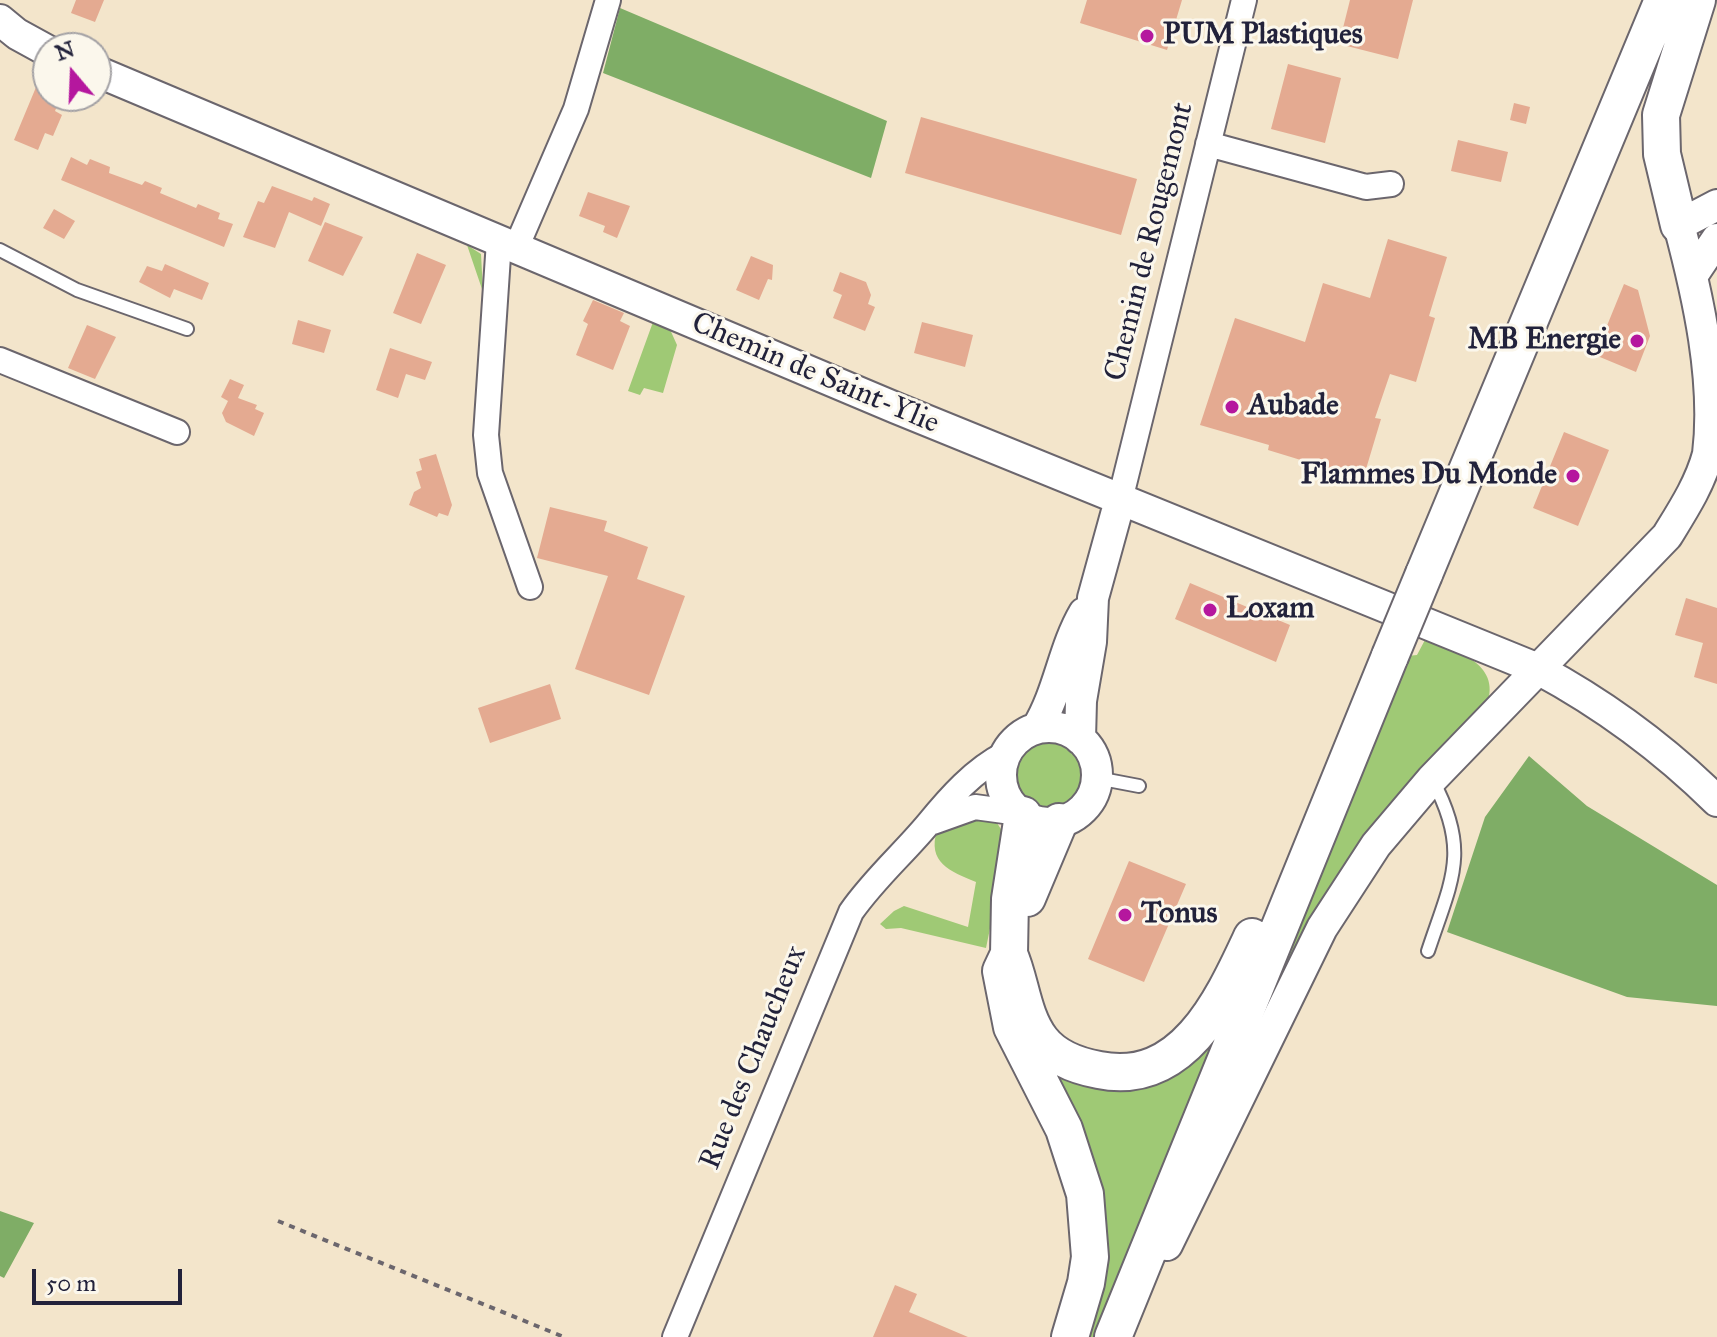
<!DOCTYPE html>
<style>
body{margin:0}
#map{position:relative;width:1717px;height:1337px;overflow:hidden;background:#f3e5cb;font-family:"IM FELL Great Primer",serif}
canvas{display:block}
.north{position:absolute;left:32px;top:32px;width:80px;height:80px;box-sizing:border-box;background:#fbf7ec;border:2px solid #a4a2a5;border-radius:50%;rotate:341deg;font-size:22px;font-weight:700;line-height:32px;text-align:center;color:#22223b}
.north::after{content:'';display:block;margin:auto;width:28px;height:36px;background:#b5179e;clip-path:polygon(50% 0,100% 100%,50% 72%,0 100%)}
.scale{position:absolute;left:32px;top:1269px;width:150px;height:36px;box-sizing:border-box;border:4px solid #22223b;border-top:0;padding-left:10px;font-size:24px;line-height:28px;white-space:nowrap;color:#22223b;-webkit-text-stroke:6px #fbf7ec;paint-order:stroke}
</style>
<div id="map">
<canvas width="1717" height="1337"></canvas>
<div class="north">N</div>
<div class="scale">50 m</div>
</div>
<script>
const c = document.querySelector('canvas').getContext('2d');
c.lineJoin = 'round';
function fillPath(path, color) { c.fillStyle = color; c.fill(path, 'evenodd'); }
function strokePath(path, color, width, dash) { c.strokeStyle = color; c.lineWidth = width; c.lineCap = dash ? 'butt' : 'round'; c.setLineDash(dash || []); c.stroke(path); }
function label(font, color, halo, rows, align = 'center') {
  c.font = font + ' "IM FELL Great Primer",serif'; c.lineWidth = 6; c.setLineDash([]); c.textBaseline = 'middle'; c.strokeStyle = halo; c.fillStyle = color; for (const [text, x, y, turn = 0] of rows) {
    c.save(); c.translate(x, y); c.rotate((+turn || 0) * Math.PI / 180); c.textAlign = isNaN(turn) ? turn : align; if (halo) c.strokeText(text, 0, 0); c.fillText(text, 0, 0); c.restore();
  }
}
fillPath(new Path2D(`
 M 467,245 L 481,254 L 483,292 Z
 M 538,270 L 668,325 L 677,345 L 663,393 L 644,388 L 640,395 L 628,391 L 653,322 Z
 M 1426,638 C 1454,650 1502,663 1487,704 L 1272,993 L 1407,656 L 1417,655 Z
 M1012 774a36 36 0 1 1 72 0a36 36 0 1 1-72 0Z
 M 986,818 L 997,823 L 1008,840 L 986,948 L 901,928 L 886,929 L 880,924 L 894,911 L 904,906 L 968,927 L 976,882 C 950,871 927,863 937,830 L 953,822 Z
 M 1224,1020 L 1096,1337 L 1079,1337 L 1090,1298 L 1041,1068 L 1090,1077 Z`), '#9fc975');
fillPath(new Path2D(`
 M 620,8 L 887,121 L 871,178 L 603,73 Z
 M 1529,756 L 1587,806 L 1717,885 L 1717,1006 L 1627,997 L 1447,932 L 1485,817 Z
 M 0,1211 L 34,1223 L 4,1278 L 0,1276 Z`), '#7fad66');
fillPath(new Path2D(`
 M 76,0 L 104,0 L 95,22 L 71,13 Z
 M 1087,0 L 1182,0 L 1167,50 L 1080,23 Z
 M 1350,0 L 1413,0 L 1398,59 L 1339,44 Z
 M 1288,64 L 1341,78 L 1325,143 L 1271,129 Z
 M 44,68 L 48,69 L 48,96 L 61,96 L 55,111 L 62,115 L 53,136 L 45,133 L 38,150 L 14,140 Z
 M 1514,103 L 1530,107 L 1526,124 L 1510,120 Z
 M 921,117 L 1137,179 L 1121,235 L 905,173 Z
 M 1458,140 L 1508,152 L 1501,182 L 1451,171 Z
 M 71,157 L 87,165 L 90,159 L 110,167 L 109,173 L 142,185 L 145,181 L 162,188 L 160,193 L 196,208 L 198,204 L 220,213 L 218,219 L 233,224 L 224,247 L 61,180 Z
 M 272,186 L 312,201 L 314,197 L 330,204 L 321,226 L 289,212 L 275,248 L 243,237 L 258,201 L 264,203 Z
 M 588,192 L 630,206 L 617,238 L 603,232 L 605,226 L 579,216 Z
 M 54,209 L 75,221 L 64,239 L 43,228 Z
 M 325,222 L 363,237 L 343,276 L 308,261 Z
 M 1388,239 L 1447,257 L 1429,316 L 1435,318 L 1416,382 L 1390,374 L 1375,418 L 1381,419 L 1363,479 L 1268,450 L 1269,445 L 1200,425 L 1235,318 L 1305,342 L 1323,283 L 1370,298 Z
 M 417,253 L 446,265 L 421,324 L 393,313 Z
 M 751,256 L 773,265 L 772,280 L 768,279 L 759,300 L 736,290 Z
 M 165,264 L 209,283 L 202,300 L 174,289 L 170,298 L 139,282 L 147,266 L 162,271 Z
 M 840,272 L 866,282 L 871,295 L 868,304 L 875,307 L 865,331 L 833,318 L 842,295 L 833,291 Z
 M 1624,284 L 1638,290 L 1650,336 L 1636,372 L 1595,355 Z
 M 593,300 L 624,313 L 620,321 L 630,326 L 613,370 L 576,355 L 588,324 L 583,321 Z
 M 298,320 L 331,330 L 324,353 L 292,344 Z
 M 922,322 L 973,335 L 965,367 L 914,353 Z
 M 87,325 L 116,337 L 95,379 L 68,368 Z
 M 390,348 L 432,362 L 425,380 L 406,374 L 398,398 L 376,390 Z
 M 230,379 L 244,385 L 238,398 L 257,405 L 255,409 L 264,413 L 254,436 L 226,422 L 222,413 L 228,401 L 221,397 Z
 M 1564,432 L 1609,450 L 1578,526 L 1533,508 Z
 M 436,454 L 452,505 L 448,516 L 439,513 L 437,517 L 409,505 L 414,492 L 421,488 L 416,472 L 422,470 L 419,459 Z
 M 550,507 L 607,521 L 604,531 L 648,547 L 637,579 L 685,596 L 649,695 L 575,669 L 608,576 L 537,558 Z
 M 1190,583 L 1290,625 L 1276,662 L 1175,619 Z
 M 1686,598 L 1717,608 L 1717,684 L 1694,677 L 1703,643 L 1675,635 Z
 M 550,684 L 561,719 L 490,743 L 478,708 Z
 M 1129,861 L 1186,884 L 1144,982 L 1088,959 Z
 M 895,1285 L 917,1294 L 909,1312 L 968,1337 L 873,1337 Z`), '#e4aa91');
const service = new Path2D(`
 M 0,250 L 77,290 L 187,329
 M 1097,778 L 1139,786
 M 1428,951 C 1451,881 1471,852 1433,781`);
const minor = new Path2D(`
 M 1208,144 L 1366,187 L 1391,184
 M 499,241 L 486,435 L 490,473 L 530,587
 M 516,248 L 576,109 L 608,0
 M 0,360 L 177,432
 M 1120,500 L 1244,0
 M 933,822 L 975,807 L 1019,813
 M 675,1337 L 851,912 C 874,879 903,854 928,824 C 950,797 974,770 1005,754`);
const tertiary = new Path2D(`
 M 0,20 L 17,34 L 48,51
 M 96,71 L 896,408 L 1538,669 C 1605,705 1662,747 1717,801
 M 1692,276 L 1717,239
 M1001 775a48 48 0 1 1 96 0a48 48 0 1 1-96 0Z
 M 1037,728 C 1059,692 1063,649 1084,613
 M 1080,739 L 1081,701 L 1091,642 L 1093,598 L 1120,500
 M 1167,1245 L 1322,928 L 1376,845 L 1432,779 L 1667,536 C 1683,510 1700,484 1708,454 C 1717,381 1698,296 1679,225 L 1717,205`);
const primary = new Path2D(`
 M 1679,225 L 1662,154 L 1661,115 L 1697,0
 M 1424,574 L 1663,0
 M 1023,815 L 1010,899 L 1009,954 L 1001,971 L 1012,1027 L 1064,1129 L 1085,1194 L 1090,1257 L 1086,1283 L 1070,1337
 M 1027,898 L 1059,822
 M 1009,954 C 1021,981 1022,1015 1041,1040 C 1055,1058 1077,1066 1099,1070 C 1184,1087 1223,999 1252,937
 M 1113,1337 L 1390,656`);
strokePath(service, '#6b666d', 16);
strokePath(minor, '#6b666d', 28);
strokePath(tertiary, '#6b666d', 34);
strokePath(primary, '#6b666d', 40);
strokePath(new Path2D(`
 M 278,1221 L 564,1337`), '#6b666d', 4, [6, 6]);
strokePath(service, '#fff', 12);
strokePath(minor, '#fff', 24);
strokePath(tertiary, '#fff', 30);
strokePath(primary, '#fff', 36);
const primaryBridge = new Path2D(`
 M 1390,656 L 1424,574`);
strokePath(primaryBridge, '#6b666d', 40, []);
strokePath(primaryBridge, '#fff', 36);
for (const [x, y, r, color] of [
 [1147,36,8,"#b5179e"],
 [1637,341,8,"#b5179e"],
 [1232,407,8,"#b5179e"],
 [1573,476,8,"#b5179e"],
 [1210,610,8,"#b5179e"],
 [1125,915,8,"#b5179e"]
]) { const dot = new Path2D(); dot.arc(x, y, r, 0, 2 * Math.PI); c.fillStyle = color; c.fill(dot); strokePath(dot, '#fbf7ec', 3); }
label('bold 30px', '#22223b', '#fbf7ec', [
 ["PUM Plastiques",1163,36],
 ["MB Energie",1621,341,"right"],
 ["Aubade",1248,407],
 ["Flammes Du Monde",1557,476,"right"],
 ["Loxam",1226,610],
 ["Tonus",1141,915]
], 'left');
label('30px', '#22223b', '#fbf7ec', [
 ["Chemin de Rougemont",1150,242,-76],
 ["Chemin de Saint-Ylie",815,374,23],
 ["Rue des Chaucheux",754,1058,-68]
]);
</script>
